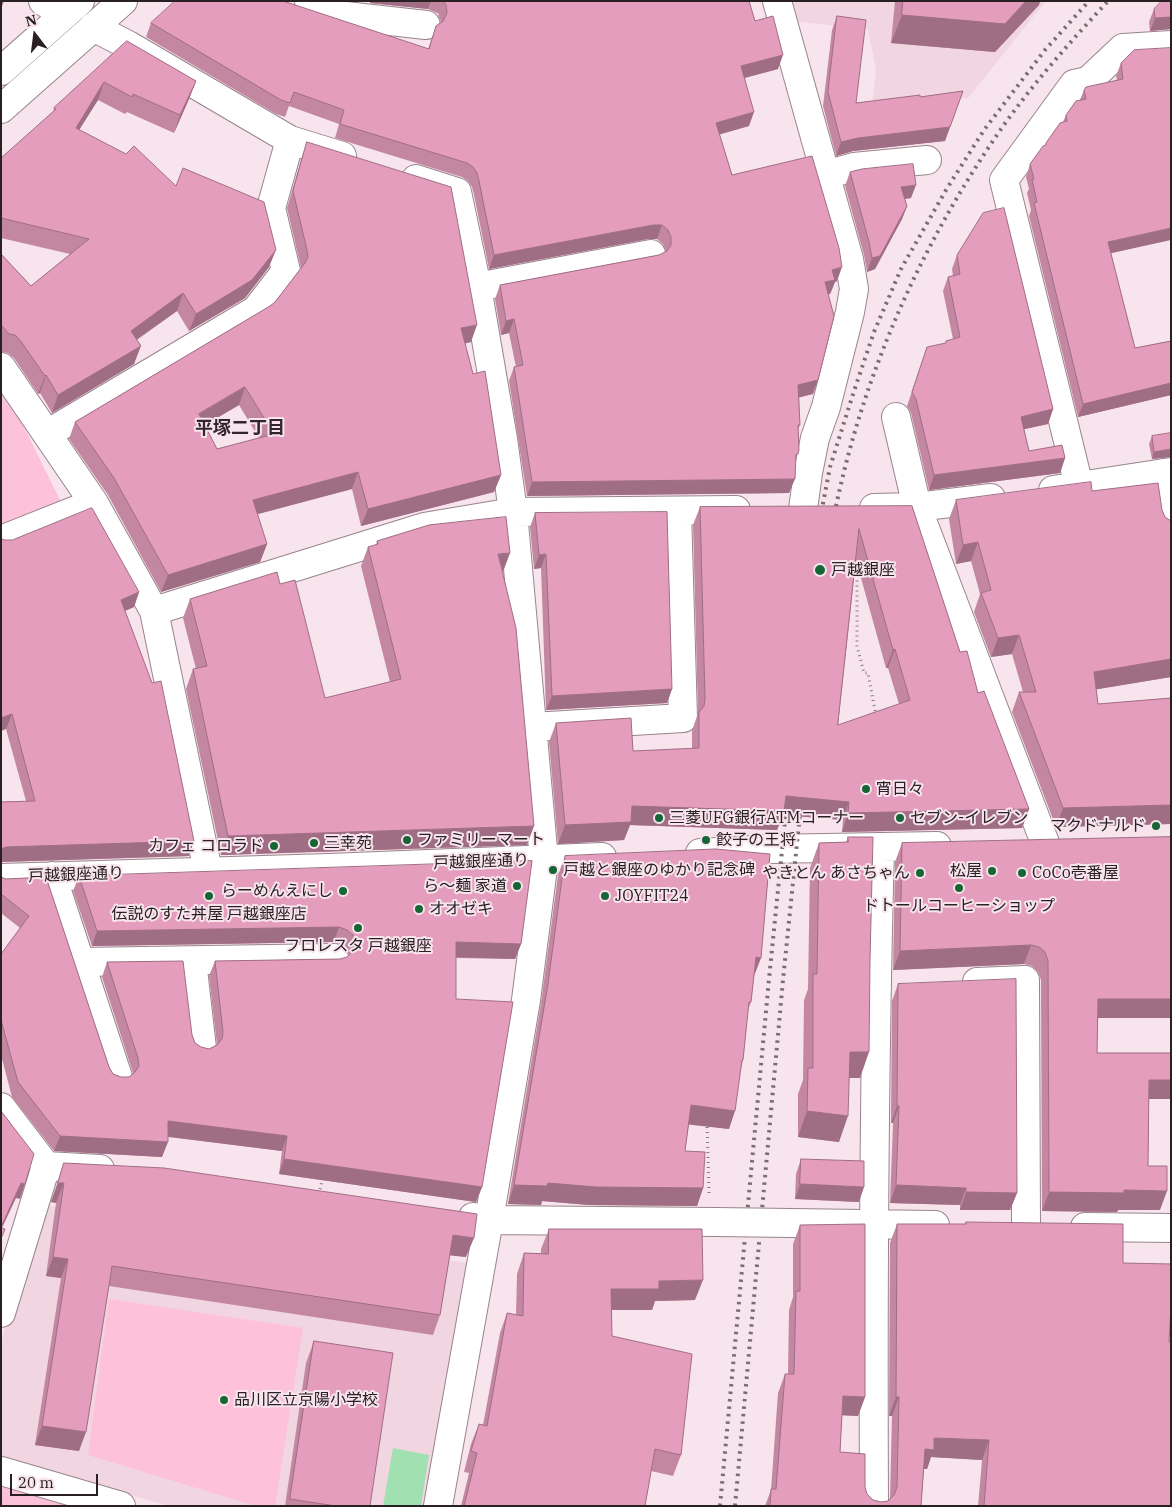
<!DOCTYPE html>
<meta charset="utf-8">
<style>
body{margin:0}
#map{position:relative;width:1172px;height:1507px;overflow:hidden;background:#f8e4ec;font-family:"IBM Plex Serif",serif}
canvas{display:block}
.frame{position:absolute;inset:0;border:2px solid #282023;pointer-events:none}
.north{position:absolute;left:10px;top:10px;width:50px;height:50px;-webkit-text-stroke:4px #f8e4ec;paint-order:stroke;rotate:345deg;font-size:14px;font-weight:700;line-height:20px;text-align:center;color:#282023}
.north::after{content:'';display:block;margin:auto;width:18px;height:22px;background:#282023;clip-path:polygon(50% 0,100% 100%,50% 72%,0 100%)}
.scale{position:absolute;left:10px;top:1474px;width:88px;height:22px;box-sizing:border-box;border:2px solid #282023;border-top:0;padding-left:6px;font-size:15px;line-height:18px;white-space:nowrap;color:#282023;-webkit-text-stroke:4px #f8e4ec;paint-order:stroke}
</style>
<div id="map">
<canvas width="1172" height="1507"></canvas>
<div class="frame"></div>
<div class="north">N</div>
<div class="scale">20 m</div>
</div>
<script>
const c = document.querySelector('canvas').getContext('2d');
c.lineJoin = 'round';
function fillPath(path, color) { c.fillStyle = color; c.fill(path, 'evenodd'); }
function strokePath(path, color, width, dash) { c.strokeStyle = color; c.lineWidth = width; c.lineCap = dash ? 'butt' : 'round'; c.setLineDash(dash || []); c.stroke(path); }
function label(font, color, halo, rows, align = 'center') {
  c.font = font + ' "IBM Plex Serif","Noto Sans JP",serif'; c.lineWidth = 4; c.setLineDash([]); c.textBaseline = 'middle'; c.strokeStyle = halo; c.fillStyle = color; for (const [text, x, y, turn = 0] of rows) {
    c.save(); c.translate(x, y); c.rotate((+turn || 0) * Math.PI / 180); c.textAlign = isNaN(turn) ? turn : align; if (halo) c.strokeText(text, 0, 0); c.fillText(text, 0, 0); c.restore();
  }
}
fillPath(new Path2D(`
 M 784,1 L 1046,1 L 968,98 L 872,106 L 876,69 L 868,29 L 790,21 Z
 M 42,1205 L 468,1263 L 430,1506 L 169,1506 L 1,1457 L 1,1342 Z`), '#f1d5e0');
fillPath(new Path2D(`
 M 1,388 L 9,397 L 63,506 L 1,527 Z
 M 109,1299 L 303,1328 L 275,1506 L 256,1506 L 88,1455 Z
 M 1,1485 L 73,1506 L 1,1506 Z`), '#fdc1da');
fillPath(new Path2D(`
 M 393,1448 L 429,1455 L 421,1506 L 383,1506 Z`), '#a1e1b1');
const minor = new Path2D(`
 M 43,1 L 64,15
 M 309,1 L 319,13 L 426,25
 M 777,1 L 849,259 L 854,289 L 850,312 L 826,407 L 815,438 L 808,473 L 803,509
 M 93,27 L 128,45 L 290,140 L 342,156
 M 825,175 L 854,167 L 927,160
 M 416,179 L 457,192 L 477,287 L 503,439 L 513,512 L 544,860 L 526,1000 L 489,1220 L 438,1506
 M 477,287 L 651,254
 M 1,367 L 94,503 L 154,611 L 208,871
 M 896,417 L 917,507 L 1045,843
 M 47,434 L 256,310 L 286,271 L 271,208 L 290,140
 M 1163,473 L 1171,527
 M 1079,486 L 1004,180 L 1074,84 L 1088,81 L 1123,48 L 1171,45
 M 1053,490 L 1171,472
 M 874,508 L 917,507 L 991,498
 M 1,540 L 94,503
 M 154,611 L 424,527 L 513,512 L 736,510
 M 532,727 L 683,718 L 677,511
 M 700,853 L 769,849 L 937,846
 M 52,876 L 118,1077
 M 1,878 L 329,868 L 602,857
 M 192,961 L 202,1048
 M 80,962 L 334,958
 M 977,982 L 1025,980 L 1026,1226
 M 1,1107 L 46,1166 L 100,1169
 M 473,1217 L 489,1220 L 716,1222
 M 791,1223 L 935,1225
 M 1085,1227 L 1171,1228
 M 1,1313 L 46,1166
 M 1,1471 L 121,1506
 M 874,1506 C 873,1286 874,1067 880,847`);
const major = new Path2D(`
 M 1,71 L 80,1
 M 1,109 L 123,1`);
strokePath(minor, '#98858c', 30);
strokePath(major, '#98858c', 30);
strokePath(new Path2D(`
 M 860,571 L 857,579 L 857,646 L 864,673 L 868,673 L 876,716
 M 707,1122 L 709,1193
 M 319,1194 L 323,1176`), '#887a7f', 3, [1, 4]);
strokePath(minor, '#fff', 28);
strokePath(major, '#fff', 28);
strokePath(new Path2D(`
 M 820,519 L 830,467 L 854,391 L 874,332 L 901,269 L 946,190 L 984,130 L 1045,50 L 1089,1
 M 833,521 C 861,377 922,241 1006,122 C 1037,79 1072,40 1108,1
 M 720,1506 L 769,979 L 787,801
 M 735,1506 L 783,980 L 801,804`), '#7a6d72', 4, [2.5, 5]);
const minorBridge = new Path2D(`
 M 716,1222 L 791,1223`);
strokePath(minorBridge, '#98858c', 30, []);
strokePath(minorBridge, '#fff', 28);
fillPath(new Path2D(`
 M 370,1 L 749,1 L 755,21 L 778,69 L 745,78 L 749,126 L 719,134 L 732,175 L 837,281 L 835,282 L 830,294 L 828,294 L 813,394 L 799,397 L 800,425 L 798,430 L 795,462 L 789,493 L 527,496 L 509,381 L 514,367 L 516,367 L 509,333 L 501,335 L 495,299 L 500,285 L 659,255 L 666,252 L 663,244 L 657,239 L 648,239 L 489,269 L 474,195 L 472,187 L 468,181 L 462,177 L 335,138 L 339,124 L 289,106 L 285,117 L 276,114 L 146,37 L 151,23 L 428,49 L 436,26 L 441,22 L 440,19 L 438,16 L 439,14 L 428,9 L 370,3 Z
 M 895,1 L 1040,1 L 1039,5 L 995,52 L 891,43 Z
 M 1171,1 L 1171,29 L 1150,31 L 1149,22 L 1154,9 Z
 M 837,16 L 856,103 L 920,97 L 963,91 L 945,141 L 853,151 L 836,156 L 823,106 L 832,30 Z
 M 127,41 L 196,81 L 189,99 L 174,133 L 127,112 L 125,114 L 98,100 L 79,130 L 176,186 L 269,267 L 245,298 L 189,331 L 177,311 L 137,340 L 134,364 L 52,413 L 40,393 L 38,394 L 14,358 L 8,353 L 2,352 L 1,351 L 1,254 L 31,286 L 70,254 L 1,238 L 1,158 L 53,113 L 54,108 Z
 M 1171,48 L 1111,254 L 1135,348 L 1171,341 L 1171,395 L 1078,417 L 1029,216 L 1031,210 L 1027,193 L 1029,189 L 1026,177 L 1030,164 L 1045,146 L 1046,143 L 1063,122 L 1066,115 L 1080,100 L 1084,90 L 1117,80 L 1116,76 L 1121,63 Z
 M 307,142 L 471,342 L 465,343 L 473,374 L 501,475 L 494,492 L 361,526 L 352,489 L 257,514 L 267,544 L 260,562 L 161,592 L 108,495 L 69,439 L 75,422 L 270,306 L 275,302 L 301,268 L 287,208 L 301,160 ZM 239,405 L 259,438 L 217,449 L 205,425 Z
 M 850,172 L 911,198 L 904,199 L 907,206 L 902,219 L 875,269 L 867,272 L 864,255 L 845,186 Z
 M 957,255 L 1053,409 L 1048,424 L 1024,429 L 1029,451 L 1065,458 L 1060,473 L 929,490 L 911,413 L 907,406 L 927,347 L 945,344 L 946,341 L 953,339 L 943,291 L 948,277 L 953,276 L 952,269 Z
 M 1152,436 L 1169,457 L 1152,459 L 1149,444 Z
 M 1092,491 L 1162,510 L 1165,517 L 1171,521 L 1171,677 L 1096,689 L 1098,704 L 1171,698 L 1171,824 L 1056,827 L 1012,712 L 1019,692 L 1023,692 L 1012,654 L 991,657 L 974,612 L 980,594 L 971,561 L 956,564 L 949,519 L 956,500 Z
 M 912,506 L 960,652 L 1029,809 L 1022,828 L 842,832 L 843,820 L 783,815 L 777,830 L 630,825 L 624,840 L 558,844 L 549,742 L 556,723 L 633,751 L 692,749 L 692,731 L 698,713 L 693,525 L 700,507 ZM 856,560 L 886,668 L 888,668 L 899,704 L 838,725 Z
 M 535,513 L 672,689 L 667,703 L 546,710 L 541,568 L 534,569 L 530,527 Z
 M 1,539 L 139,592 L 134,607 L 125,611 L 189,856 L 1,862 L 1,802 L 26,801 L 6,729 Z
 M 377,541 L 502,572 L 527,845 L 221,855 L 186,689 L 193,669 L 196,669 L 183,618 L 190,599 L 280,584 L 325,698 L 390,682 L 361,566 L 368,547 L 376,545 Z
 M 848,837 L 860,1078 L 849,1078 L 839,1142 L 798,1137 L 798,1094 L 803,1080 L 804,1000 L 808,989 L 810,868 L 819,843 L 846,842 Z
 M 1171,837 L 1098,1018 L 1097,1053 L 1149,1099 L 1148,1166 L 1160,1210 L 1118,1210 L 1117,1212 L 1042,1211 L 1041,980 L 1038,972 L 1032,966 L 1024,964 L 893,970 L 895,862 L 902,843 Z
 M 565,856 L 754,976 L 751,1002 L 748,1010 L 743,1060 L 741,1068 L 729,1129 L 689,1124 L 685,1151 L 703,1188 L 697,1206 L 589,1205 L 542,1201 L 541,1205 L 508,1204 L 541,1003 L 558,875 Z
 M 79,876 L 521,944 L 515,959 L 456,958 L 456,999 L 482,1187 L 476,1202 L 279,1174 L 282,1151 L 168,1137 L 162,1157 L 54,1151 L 12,1097 L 1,1055 L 1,954 L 20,928 L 1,913 L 1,877 L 6,879 L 46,877 L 109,1067 L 113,1074 L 121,1077 L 129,1077 L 133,1074 L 133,1073 L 102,977 L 107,962 L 192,1035 L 195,1043 L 201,1047 L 209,1049 L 217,1045 L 209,976 L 215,961 L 340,959 L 347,957 L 349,955 L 347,950 L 342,945 L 334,942 L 92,946 L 73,891 Z
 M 898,984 L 1017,1193 L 1010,1210 L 960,1210 L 960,1205 L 890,1203 L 893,1123 L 891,1123 L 892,1001 Z
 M 801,1159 L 859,1202 L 795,1199 L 796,1174 Z
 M 64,1163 L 466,1257 L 450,1255 L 440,1315 L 433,1335 L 109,1286 L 79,1451 L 35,1445 L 61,1278 L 46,1276 L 56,1203 L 51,1202 Z
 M 966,1222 L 1123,1263 L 1169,1342 L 1171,1506 L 978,1506 L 982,1460 L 931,1457 L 927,1469 L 924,1469 L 921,1506 L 765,1506 L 771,1490 L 778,1393 L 785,1374 L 788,1374 L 789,1310 L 793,1297 L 793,1244 L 800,1225 L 865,1397 L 858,1416 L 842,1415 L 840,1452 L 865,1487 L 867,1494 L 873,1500 L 881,1502 L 888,1501 L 890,1499 L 892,1416 L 889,1416 L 890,1243 L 897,1224 L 965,1224 Z
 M 549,1229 L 695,1300 L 655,1301 L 652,1310 L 612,1310 L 612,1336 L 681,1455 L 673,1476 L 651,1471 L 645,1506 L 461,1506 L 469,1473 L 464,1472 L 471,1444 L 479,1424 L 483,1425 L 500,1333 L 507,1313 L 516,1315 L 517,1274 L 524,1253 L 541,1253 L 541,1249 Z
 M 314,1341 L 370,1506 L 285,1506 L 306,1363 Z`), '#c487a2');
fillPath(new Path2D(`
 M 1,1 L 4,1 L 1,9 Z
 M 370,1 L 431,1 L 428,9 L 370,3 Z
 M 1026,1 L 1040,1 L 1039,5 L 995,52 L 891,43 L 902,15 Z
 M 1171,17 L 1171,29 L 1150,31 L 1155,18 Z
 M 783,55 L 778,69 L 736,80 L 741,66 Z
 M 196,81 L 189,99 L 174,133 L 180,115 Z
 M 104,82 L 98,100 L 69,146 L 76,128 Z
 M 754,112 L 749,126 L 711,137 L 716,123 Z
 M 950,127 L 945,141 L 853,151 L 836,156 L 841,142 L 858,138 Z
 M 916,185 L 911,198 L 896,200 L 901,187 Z
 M 907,206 L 902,219 L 875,269 L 867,272 L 872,258 Z
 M 653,225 L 662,225 L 657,239 L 648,239 L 489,269 L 494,255 Z
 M 1171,228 L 1171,240 L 1103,255 L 1108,242 Z
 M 276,250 L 269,267 L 245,298 L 189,331 L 196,314 Z
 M 842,267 L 837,281 L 835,282 L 830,294 L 820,296 L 825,282 L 832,270 Z
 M 183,293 L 177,311 L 124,348 L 131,331 Z
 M 514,319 L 509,333 L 501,335 L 506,321 Z
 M 477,325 L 471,342 L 455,346 L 461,328 Z
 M 141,346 L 134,364 L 52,413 L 58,395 Z
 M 46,375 L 40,393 L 38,394 L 45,376 Z
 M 818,380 L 813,394 L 793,399 L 798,385 Z
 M 1171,383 L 1171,395 L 1078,417 L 1083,404 Z
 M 245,387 L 239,405 L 193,432 L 199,414 Z
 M 1053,409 L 1048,424 L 1016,431 L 1021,417 Z
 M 1171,449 L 1171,457 L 1152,459 L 1154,452 Z
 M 1065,458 L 1060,473 L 929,490 L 934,475 Z
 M 358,472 L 352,489 L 247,517 L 253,500 Z
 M 501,475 L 494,492 L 361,526 L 368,509 Z
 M 795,479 L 789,493 L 527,496 L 532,482 Z
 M 978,542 L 971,561 L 956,564 L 963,545 Z
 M 267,544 L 260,562 L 161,592 L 168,575 Z
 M 510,553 L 503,572 L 498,554 Z
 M 546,554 L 541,568 L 534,569 L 539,555 Z
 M 139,592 L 134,607 L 115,615 L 121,600 Z
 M 1019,635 L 1012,654 L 991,657 L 998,638 Z
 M 895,649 L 888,668 L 886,668 L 893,650 Z
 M 1171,659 L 1171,677 L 1087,691 L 1094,672 Z
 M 672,689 L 667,703 L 546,710 L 552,696 Z
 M 12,714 L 6,729 L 1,731 L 1,718 Z
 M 786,796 L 849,802 L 843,820 L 783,815 L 777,830 L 630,825 L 624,840 L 558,844 L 565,825 L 632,806 Z
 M 1171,805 L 1171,824 L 1056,827 L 1063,808 Z
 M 1029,809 L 1022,828 L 842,832 L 848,813 Z
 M 534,826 L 527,845 L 221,855 L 228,836 Z
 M 194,841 L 189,856 L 1,862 L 1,849 L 6,847 Z
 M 339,927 L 334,942 L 92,946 L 97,931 Z
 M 456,942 L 521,944 L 515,959 L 450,957 Z
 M 1031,945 L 1024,964 L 893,970 L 900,951 Z
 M 756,957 L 761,958 L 754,976 Z
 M 1098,999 L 1171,999 L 1171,1018 L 1091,1018 Z
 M 850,1052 L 869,1052 L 860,1078 L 840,1078 Z
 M 1149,1080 L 1171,1080 L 1171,1099 L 1142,1099 Z
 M 691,1105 L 735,1111 L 729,1129 L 684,1124 Z
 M 897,1106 L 899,1106 L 893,1123 L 891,1123 Z
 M 807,1111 L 848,1116 L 839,1142 L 798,1137 Z
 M 168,1121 L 287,1136 L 282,1151 L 163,1136 Z
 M 60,1136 L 168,1142 L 162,1157 L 54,1151 Z
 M 284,1159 L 482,1187 L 476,1202 L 279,1174 Z
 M 21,1183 L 25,1184 L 20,1199 L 16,1198 L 1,1230 L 1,1227 Z
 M 58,1183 L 64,1183 L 56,1203 L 51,1202 Z
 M 548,1183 L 703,1188 L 697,1206 L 589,1205 L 542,1201 L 541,1205 L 508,1204 L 514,1185 Z
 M 800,1184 L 864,1187 L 859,1202 L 795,1199 Z
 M 896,1185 L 966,1188 L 960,1205 L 890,1203 Z
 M 1124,1190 L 1167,1191 L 1160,1210 L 1118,1210 L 1117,1212 L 1042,1211 L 1049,1192 Z
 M 966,1192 L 1017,1193 L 1010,1210 L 960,1210 Z
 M 453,1235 L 474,1238 L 466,1257 L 446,1255 Z
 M 53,1257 L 68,1259 L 61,1278 L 46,1276 Z
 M 703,1280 L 695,1300 L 655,1301 L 652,1310 L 604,1310 L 611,1289 L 659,1281 Z
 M 843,1396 L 865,1397 L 858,1416 L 836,1415 Z
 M 896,1397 L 899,1397 L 892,1416 L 889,1416 Z
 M 42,1426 L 86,1432 L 79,1451 L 35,1445 Z
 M 934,1438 L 989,1440 L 982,1460 L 931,1457 L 927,1469 L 918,1468 L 925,1449 Z`), '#a06e84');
const building = new Path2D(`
 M 175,1 L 283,1 L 429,49 L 436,26 L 443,21 L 447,13 L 446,5 L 444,2 L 444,1 L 749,1 L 755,21 L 773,16 L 783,55 L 741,66 L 754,112 L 716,123 L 732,175 L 812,156 L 839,248 L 842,267 L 832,270 L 835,280 L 825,282 L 834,316 L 818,380 L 798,385 L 800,425 L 798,425 L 799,450 L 798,454 L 796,454 L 795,479 L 532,482 L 514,367 L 523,365 L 514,319 L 506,321 L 500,285 L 659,255 L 667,251 L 671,245 L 671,237 L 668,230 L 662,225 L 653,225 L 494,255 L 479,181 L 477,173 L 473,167 L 467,163 L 340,124 L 344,110 L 294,92 L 290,103 L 281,100 L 151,23 Z
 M 903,1 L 1026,1 L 1005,24 L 902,15 Z
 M 1162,1 L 1171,1 L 1171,17 L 1155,18 L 1154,9 Z
 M 837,16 L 866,20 L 856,103 L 920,95 L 920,97 L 963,91 L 950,127 L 858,138 L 841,142 L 828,92 Z
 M 127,41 L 196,81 L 180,115 L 133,94 L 132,97 L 104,82 L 76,128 L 126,154 L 134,146 L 176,186 L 183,168 L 264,202 L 276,250 L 252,280 L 196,314 L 183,293 L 131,331 L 141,346 L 58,395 L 46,375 L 45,376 L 20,340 L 15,335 L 9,334 L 1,325 L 1,254 L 31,286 L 89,239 L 1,218 L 1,158 L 56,109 L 54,108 Z
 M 1171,48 L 1171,228 L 1108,242 L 1135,348 L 1171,341 L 1171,383 L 1083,404 L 1034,203 L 1037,202 L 1032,179 L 1034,179 L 1030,164 L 1043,146 L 1046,145 L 1046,143 L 1060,123 L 1067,121 L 1066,115 L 1076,101 L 1086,99 L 1084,90 L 1086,87 L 1123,79 L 1121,63 L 1134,50 Z
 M 307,142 L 451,187 L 477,325 L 461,328 L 473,374 L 485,371 L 501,475 L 368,509 L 358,472 L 253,500 L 267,544 L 168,575 L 114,478 L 75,422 L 270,306 L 275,302 L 305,263 L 308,257 L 307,250 L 293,191 ZM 245,387 L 274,434 L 217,449 L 199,414 Z
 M 913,164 L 916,185 L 901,187 L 907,206 L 880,256 L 872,258 L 869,242 L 850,172 L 862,169 Z
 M 1004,208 L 1053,409 L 1021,417 L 1029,451 L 1062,445 L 1065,458 L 934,475 L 916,399 L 912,392 L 927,347 L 946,343 L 946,341 L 960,337 L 948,277 L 960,274 L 957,255 L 983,213 Z
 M 1171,433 L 1171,449 L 1154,452 L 1152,436 Z
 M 1091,482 L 1092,491 L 1158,483 L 1162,510 L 1165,517 L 1171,521 L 1171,659 L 1094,672 L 1098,704 L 1171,698 L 1171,805 L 1063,808 L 1019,692 L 1036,692 L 1019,635 L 998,638 L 981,593 L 991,590 L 978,542 L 963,545 L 956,500 Z
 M 912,506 L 960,652 L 967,651 L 978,693 L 984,691 L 1029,809 L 848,813 L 849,802 L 786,796 L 784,811 L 632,806 L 631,822 L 565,825 L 556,723 L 631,718 L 633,751 L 699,748 L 699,712 L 704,706 L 705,699 L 700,507 ZM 859,529 L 893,650 L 895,649 L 910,700 L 838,725 Z
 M 92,508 L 139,592 L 121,600 L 152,683 L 161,681 L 194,841 L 6,847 L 1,849 L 1,802 L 35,801 L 12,714 L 1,718 L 1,539 L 5,540 L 12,540 Z
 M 667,512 L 672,689 L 552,696 L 546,554 L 539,555 L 535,513 Z
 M 506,517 L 510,553 L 498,554 L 516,628 L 534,826 L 228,836 L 193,669 L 207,666 L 190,599 L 277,572 L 280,584 L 295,580 L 325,698 L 401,679 L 368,547 L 378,544 L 377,541 L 429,525 Z
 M 848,837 L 873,837 L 870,960 L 869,1052 L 850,1052 L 848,1116 L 807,1111 L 808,1068 L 813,1068 L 813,974 L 817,974 L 819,843 L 848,842 Z
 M 1171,837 L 1171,999 L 1098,999 L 1097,1053 L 1171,1053 L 1171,1080 L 1149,1080 L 1148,1166 L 1167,1166 L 1167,1191 L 1124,1190 L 1124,1193 L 1049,1192 L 1048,961 L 1045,952 L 1039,947 L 1031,945 L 900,951 L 902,843 Z
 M 716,849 L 770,854 L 761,958 L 756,957 L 751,1002 L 749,1002 L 743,1060 L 742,1060 L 735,1111 L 691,1105 L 685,1151 L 705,1152 L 703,1188 L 596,1187 L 548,1183 L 547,1186 L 514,1185 L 548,984 L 565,856 Z
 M 532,861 L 521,944 L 456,942 L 456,999 L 513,1002 L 482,1187 L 284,1159 L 287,1136 L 168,1121 L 168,1142 L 60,1136 L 18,1082 L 1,1020 L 1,954 L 29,916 L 1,894 L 1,877 L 6,879 L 46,877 L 109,1067 L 113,1074 L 121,1077 L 129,1077 L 135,1072 L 139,1066 L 138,1058 L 107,962 L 183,961 L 192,1035 L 195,1043 L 201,1047 L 209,1049 L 217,1045 L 222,1039 L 223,1032 L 215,961 L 340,959 L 347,957 L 353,951 L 355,942 L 353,935 L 347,930 L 339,927 L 97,931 L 79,876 Z
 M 1016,979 L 1017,1193 L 966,1192 L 966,1188 L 896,1185 L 899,1106 L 897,1106 L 898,984 Z
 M 1,1111 L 34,1154 L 25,1184 L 21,1183 L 1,1227 Z
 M 801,1159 L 864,1161 L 864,1187 L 800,1184 Z
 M 64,1163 L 164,1168 L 477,1214 L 474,1238 L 453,1235 L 440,1315 L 112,1266 L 86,1432 L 42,1426 L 68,1259 L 53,1257 L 64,1183 L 58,1183 Z
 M 966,1222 L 1123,1224 L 1123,1263 L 1171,1264 L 1171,1306 L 1169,1342 L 1171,1342 L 1171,1506 L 984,1506 L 989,1440 L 934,1438 L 934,1450 L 925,1449 L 921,1506 L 770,1506 L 771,1489 L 776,1489 L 785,1374 L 794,1374 L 796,1291 L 800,1291 L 800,1225 L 865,1224 L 865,1397 L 843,1396 L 840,1452 L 865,1454 L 865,1487 L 867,1494 L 873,1500 L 881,1502 L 888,1501 L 894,1495 L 897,1487 L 899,1397 L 896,1397 L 897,1224 L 966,1224 Z
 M 1,1228 L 5,1229 L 1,1239 Z
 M 549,1229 L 702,1229 L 703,1280 L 659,1281 L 659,1289 L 611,1289 L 612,1336 L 692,1354 L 681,1455 L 655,1449 L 645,1506 L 464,1506 L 477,1453 L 471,1451 L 479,1424 L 487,1426 L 507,1313 L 523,1316 L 524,1253 L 548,1254 Z
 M 314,1341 L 393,1353 L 370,1506 L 336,1506 L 290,1499 Z`);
fillPath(building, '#e49dbc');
strokePath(building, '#a06e84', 1);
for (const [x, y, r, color] of [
 [820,570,6,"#166635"],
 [866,789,5,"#166635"],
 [659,818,5,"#166635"],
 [900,818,5,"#166635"],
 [1156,826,5,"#166635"],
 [407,840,5,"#166635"],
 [706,840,5,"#166635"],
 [314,843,5,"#166635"],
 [274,846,5,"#166635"],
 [553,870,5,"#166635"],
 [992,871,5,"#166635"],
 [920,873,5,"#166635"],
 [1022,873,5,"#166635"],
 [517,886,5,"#166635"],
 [959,888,5,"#166635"],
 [343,891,5,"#166635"],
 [209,896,5,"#166635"],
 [605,896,5,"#166635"],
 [419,909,5,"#166635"],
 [358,928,5,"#166635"],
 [224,1400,5,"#166635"]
]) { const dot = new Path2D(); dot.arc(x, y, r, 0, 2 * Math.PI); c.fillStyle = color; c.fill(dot); strokePath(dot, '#f8e4ec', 2); }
label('16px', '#282023', '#f8e4ec', [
 ["戸越銀座",831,570],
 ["宵日々",876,789],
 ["三菱UFG銀行ATMコーナー",669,818],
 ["セブン-イレブン",910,818],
 ["マクドナルド",1146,826,"right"],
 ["ファミリーマート",417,840],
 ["餃子の王将",716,840],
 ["三幸苑",324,843],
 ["カフェ コロラド",264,846,"right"],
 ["戸越と銀座のゆかり記念碑",563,870],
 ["松屋",982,871,"right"],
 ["やきとん あさちゃん",910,873,"right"],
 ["CoCo壱番屋",1032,873],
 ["ら～麺 家道",507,886,"right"],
 ["らーめんえにし",333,891,"right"],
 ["JOYFIT24",615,896],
 ["ドトールコーヒーショップ",959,906,"center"],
 ["オオゼキ",429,909],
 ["伝説のすた丼屋 戸越銀座店",209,914,"center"],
 ["フロレスタ 戸越銀座",358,946,"center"],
 ["品川区立京陽小学校",234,1400]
], 'left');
label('16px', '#282023', '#f8e4ec', [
 ["戸越銀座通り",481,862,-2],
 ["戸越銀座通り",76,875,-2]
]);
label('bold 18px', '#34252c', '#f8e4ec', [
 ["平塚二丁目",240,429]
]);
</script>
